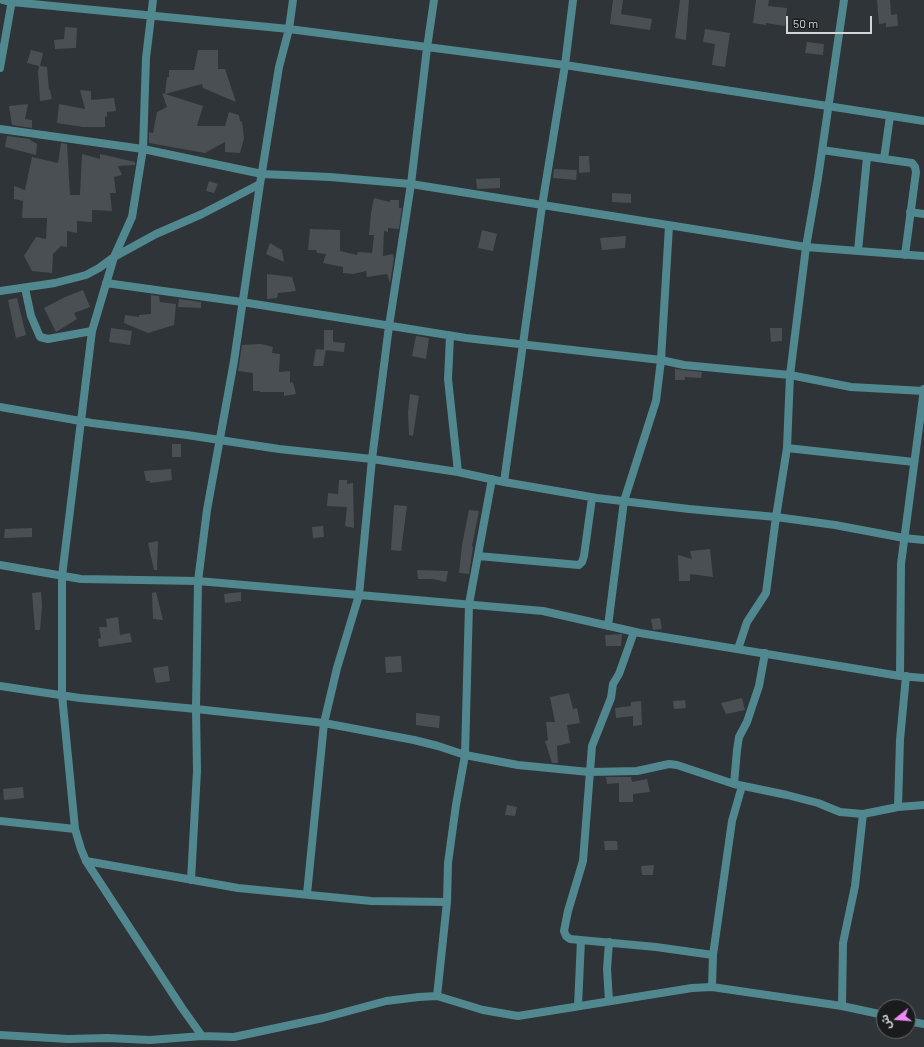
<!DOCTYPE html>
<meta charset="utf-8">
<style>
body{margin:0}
#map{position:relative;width:924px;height:1047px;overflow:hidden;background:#2e3437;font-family:Barlow,"Noto Sans Arabic",sans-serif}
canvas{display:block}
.north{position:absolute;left:876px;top:999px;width:40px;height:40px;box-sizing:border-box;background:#191b1c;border:1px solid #636667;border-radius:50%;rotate:253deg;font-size:11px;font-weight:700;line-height:16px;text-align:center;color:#d2d6d8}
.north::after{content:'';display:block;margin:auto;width:14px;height:18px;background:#ee8bf8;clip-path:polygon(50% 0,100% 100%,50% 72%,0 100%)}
.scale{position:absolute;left:786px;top:16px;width:86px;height:18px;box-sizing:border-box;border:2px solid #d2d6d8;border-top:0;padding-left:5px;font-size:12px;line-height:14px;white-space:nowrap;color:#d2d6d8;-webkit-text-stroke:3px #191b1c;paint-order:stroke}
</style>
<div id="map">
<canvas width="924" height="1047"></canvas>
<div class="north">ش</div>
<div class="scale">50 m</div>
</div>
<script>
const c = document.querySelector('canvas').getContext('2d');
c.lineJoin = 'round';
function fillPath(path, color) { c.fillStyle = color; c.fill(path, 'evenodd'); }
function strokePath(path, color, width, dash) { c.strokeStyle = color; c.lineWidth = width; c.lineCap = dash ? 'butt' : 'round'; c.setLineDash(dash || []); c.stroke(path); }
fillPath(new Path2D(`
 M 613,0 L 623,0 L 621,14 L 652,19 L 650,30 L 610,24 Z
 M 680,0 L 689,0 L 686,40 L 675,38 Z
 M 756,0 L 769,0 L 768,6 L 787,8 L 785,26 L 766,23 L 766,25 L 753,23 Z
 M 877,0 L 890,0 L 891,15 L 897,14 L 898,26 L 886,27 L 886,23 L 879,24 Z
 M 65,27 L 77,28 L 76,48 L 55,49 L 54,40 L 64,39 Z
 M 705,29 L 730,33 L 725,67 L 712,65 L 715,44 L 703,42 Z
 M 807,42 L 824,44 L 823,55 L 805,53 Z
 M 31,50 L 43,53 L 40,66 L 47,67 L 49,90 L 50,90 L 52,99 L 40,101 L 38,72 L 39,66 L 27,63 Z
 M 198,50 L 218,50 L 218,69 L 225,69 L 236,102 L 203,88 L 202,84 L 165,94 L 167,77 L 169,77 L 169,70 L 194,70 Z
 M 80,90 L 91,91 L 91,100 L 114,98 L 116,111 L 107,112 L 107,117 L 105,116 L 105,127 L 83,127 L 57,123 L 59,104 L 85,109 Z
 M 162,93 L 203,106 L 197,126 L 225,126 L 229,112 L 239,115 L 240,121 L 242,122 L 244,138 L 240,153 L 225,152 L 225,142 L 205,153 L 149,143 L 149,132 L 153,133 L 157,112 L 167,107 Z
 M 28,104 L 25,119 L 32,120 L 32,128 L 12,125 L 9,106 Z
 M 7,136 L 30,139 L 30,140 L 37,144 L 36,155 L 5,147 Z
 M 61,143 L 67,144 L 70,195 L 80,195 L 82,154 L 100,159 L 100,154 L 135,162 L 135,165 L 118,166 L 122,175 L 114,177 L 116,193 L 110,193 L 112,211 L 92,210 L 92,222 L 77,221 L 77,233 L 67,231 L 67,247 L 61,246 L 53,254 L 52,273 L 32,271 L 24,256 L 36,237 L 46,239 L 47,218 L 22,218 L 23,201 L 14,199 L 14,186 L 25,190 L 32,157 L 58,163 Z
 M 579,156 L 589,156 L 590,172 L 579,173 Z
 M 554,169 L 577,170 L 576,180 L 553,178 Z
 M 500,178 L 500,188 L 477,189 L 476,179 Z
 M 209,181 L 218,184 L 214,193 L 206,191 Z
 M 612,193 L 631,194 L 631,203 L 612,202 Z
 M 374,198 L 390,202 L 390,200 L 399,200 L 399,208 L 402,208 L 399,229 L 388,228 L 388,232 L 384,231 L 383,256 L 393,254 L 394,258 L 390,283 L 387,274 L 367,277 L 366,271 L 353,274 L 343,273 L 343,267 L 323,263 L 326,254 L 317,253 L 316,250 L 308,250 L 310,229 L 340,230 L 340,251 L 357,255 L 358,252 L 372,253 L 374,235 L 369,235 L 371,213 Z
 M 482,230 L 497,234 L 493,251 L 478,248 Z
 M 626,236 L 625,248 L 602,250 L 600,238 Z
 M 270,243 L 282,250 L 284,262 L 266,254 Z
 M 267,274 L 292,277 L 296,291 L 278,293 L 277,298 L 267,299 Z
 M 83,290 L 90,307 L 74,313 L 77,319 L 56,332 L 44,308 L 65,297 Z
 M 151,295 L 159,296 L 160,302 L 176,304 L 174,325 L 148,333 L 124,323 L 125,315 L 139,317 L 139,315 L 151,314 Z
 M 17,298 L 26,335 L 16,338 L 8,300 Z
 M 179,299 L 201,302 L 201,308 L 178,307 Z
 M 111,328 L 132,331 L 130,345 L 109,342 Z
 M 770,328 L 782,328 L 782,341 L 771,342 Z
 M 324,330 L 333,330 L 333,342 L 345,343 L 344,352 L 324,350 Z
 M 416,336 L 429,338 L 426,359 L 412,356 Z
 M 261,344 L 273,347 L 272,353 L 280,354 L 279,372 L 290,371 L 290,383 L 293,382 L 296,394 L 284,396 L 284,392 L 260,392 L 260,391 L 253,391 L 253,373 L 238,371 L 242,345 Z
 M 316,349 L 326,350 L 323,366 L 313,366 Z
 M 675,369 L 702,372 L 701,378 L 685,377 L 685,380 L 675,380 Z
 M 410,394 L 419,396 L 413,436 L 409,435 L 408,412 Z
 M 172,444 L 181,444 L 181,457 L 172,457 Z
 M 171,469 L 172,480 L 150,483 L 150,481 L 146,481 L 144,471 Z
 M 339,480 L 347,480 L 347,484 L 353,483 L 354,528 L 345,526 L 347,507 L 327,506 L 328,493 L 338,494 Z
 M 394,505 L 407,506 L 401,551 L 391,550 Z
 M 469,510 L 479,511 L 472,546 L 473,547 L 469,574 L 459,573 L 462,545 Z
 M 323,526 L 324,537 L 313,538 L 312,527 Z
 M 32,528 L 32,537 L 4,538 L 5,529 Z
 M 158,541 L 157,570 L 154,570 L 148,543 Z
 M 710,549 L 713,577 L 690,574 L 690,581 L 679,581 L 678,555 L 692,559 L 690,551 Z
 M 417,570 L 448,571 L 446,582 L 433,579 L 418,579 Z
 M 41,592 L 42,607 L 40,630 L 35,630 L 32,593 Z
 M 156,592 L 163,620 L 153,619 L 152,593 Z
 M 241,592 L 241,601 L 225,603 L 224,594 Z
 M 118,617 L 120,635 L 130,633 L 132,642 L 99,647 L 98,639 L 101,638 L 99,627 L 107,627 L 106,619 Z
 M 660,618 L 662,629 L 653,630 L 651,619 Z
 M 622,634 L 621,646 L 606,646 L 605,635 Z
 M 401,656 L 402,672 L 386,673 L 385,657 Z
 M 168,666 L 170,681 L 156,683 L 153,668 Z
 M 569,693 L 573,709 L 577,708 L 580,723 L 567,725 L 570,743 L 557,746 L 558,763 L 552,763 L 545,741 L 548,740 L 546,722 L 555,722 L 550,697 Z
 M 742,698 L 745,710 L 726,714 L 721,703 Z
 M 685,700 L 686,708 L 674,709 L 673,701 Z
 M 641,701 L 642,725 L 633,726 L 633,716 L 616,718 L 615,708 L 631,706 L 631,702 Z
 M 416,713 L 440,716 L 439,728 L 416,725 Z
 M 606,777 L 631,777 L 632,782 L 647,779 L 650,792 L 633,794 L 633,802 L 619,802 L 619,783 L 607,784 Z
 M 23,787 L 24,798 L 4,800 L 3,789 Z
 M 507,805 L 517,807 L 515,816 L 505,815 Z
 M 604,841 L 617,841 L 618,850 L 605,850 Z
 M 654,865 L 653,875 L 642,875 L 641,866 Z`), '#4a4f53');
strokePath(new Path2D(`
 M 3,0 L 12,2 L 289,29 L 565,65 L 924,121
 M 153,0 L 146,58 L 143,149 L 132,217 L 114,257 L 92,331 L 62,576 L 62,695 L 75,829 L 81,849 L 86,861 L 182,1008 L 202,1036
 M 0,68 L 12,0
 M 0,129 L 143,149 L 262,174 L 330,177 L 411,184 L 806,247 L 924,256
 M 822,150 L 912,163 L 915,167 L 916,172 L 905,255
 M 884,159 L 890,116
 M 910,212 L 924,214
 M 858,251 L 867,157
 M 106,283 L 242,302 L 466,338 L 661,360 L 684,365 L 790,375 L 851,387 L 924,391
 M 25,288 L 31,316 L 40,337 L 48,339 L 92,331
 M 0,291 L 55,283 L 86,275 L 99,268 L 114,257 L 156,234 L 202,214 L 260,184 L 279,67 L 289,29 L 293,0
 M 450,336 L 448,379 L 458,472
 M 0,407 L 92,423 L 187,435 L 279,449 L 372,459 L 458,472 L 504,482 L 597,498 L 689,509 L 776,517 L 835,525 L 904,538 L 924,540
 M 787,448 L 914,462
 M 504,482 L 542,206 L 565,65 L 573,0
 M 478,556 L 579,565 L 582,562 L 584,556 L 592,498
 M 0,565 L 81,579 L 198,581 L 543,611 L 640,633 L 900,676 L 924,678
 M 608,626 L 624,501 L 656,401 L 661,360 L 669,226
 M 634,632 L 619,674 L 613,684 L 611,698 L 592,746 L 583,861 L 568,911 L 564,931 L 566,936 L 570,939 L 656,947 L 713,955
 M 738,649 L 747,622 L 766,593 L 776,517 L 787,448 L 790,375 L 806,247 L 818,178 L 844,0
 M 900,676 L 901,564 L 924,389
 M 0,686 L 80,698 L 196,709 L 324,723 L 414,740 L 438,746 L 465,755 L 518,765 L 589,772 L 637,771 L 669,764 L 677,765 L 734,784 L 787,795 L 818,803 L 840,812 L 863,814 L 898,807 L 924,805
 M 734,784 L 737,750 L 739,737 L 747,722 L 759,686 L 765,653
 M 898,807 L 900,740 L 906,676
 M 0,821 L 75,829
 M 86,861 L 238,888 L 371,901 L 447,902
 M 191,880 L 197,771 L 196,709 L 198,581 L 207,510 L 234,361 L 260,184
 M 307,894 L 324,723 L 337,668 L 359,595 L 372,459 L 389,326 L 411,184 L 427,48 L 434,0
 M 712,987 L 713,955 L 732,821 L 742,786
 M 437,996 L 447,902 L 448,863 L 456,805 L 465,755 L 469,604 L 492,479
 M 609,1001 L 607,969 L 609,942
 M 578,1006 L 581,940
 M 842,1006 L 843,943 L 855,886 L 863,814
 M 908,1021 L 924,1024
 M 0,1035 L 68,1039 L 107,1038 L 150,1040 L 202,1036 L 234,1037 L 323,1018 L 386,1001 L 419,997 L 437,996 L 483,1010 L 518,1016 L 692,988 L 712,987 L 842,1006 L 884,1015`), '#51888f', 8);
</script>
